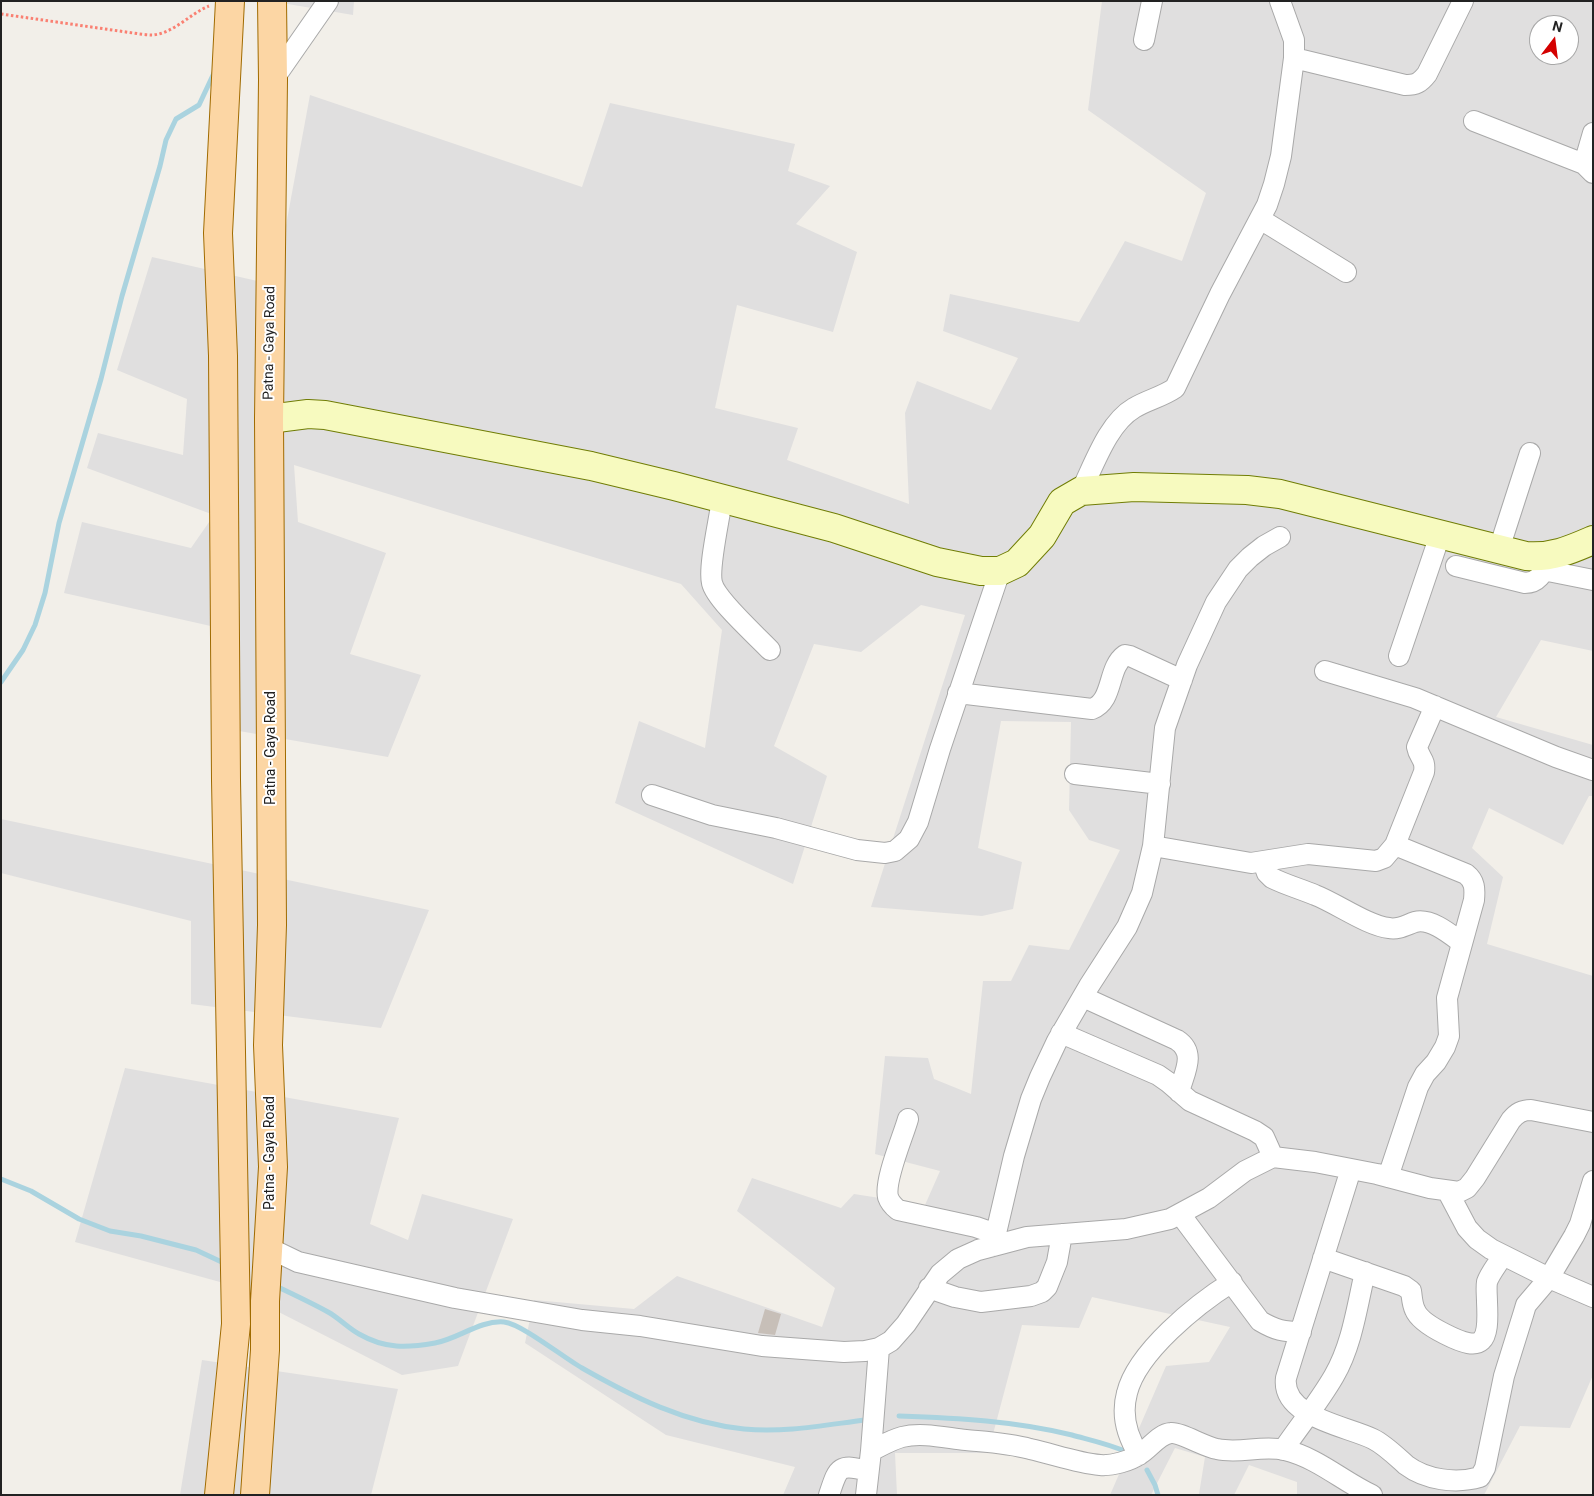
<!DOCTYPE html>
<style>
body{margin:0}
#map{position:relative;width:1594px;height:1496px;overflow:hidden;background:#f2efe9;font-family:Roboto,sans-serif}
canvas{display:block}
.frame{position:absolute;inset:0;border:2px solid #222;pointer-events:none}
.north{position:absolute;left:1529px;top:15px;width:50px;height:50px;box-sizing:border-box;background:#fff;border:1px solid #a7a7a7;border-radius:50%;rotate:15deg;font-size:14px;font-weight:700;line-height:20px;text-align:center;color:#222}
.north::after{content:'';display:block;margin:auto;width:18px;height:22px;background:#d40000;clip-path:polygon(50% 0,100% 100%,50% 72%,0 100%)}
</style>
<div id="map">
<canvas width="1594" height="1496"></canvas>
<div class="frame"></div>
<div class="north">N</div>
</div>
<script>
const c = document.querySelector('canvas').getContext('2d');
c.lineJoin = 'round';
function fillPath(path, color) { c.fillStyle = color; c.fill(path, 'evenodd'); }
function strokePath(path, color, width, dash) { c.strokeStyle = color; c.lineWidth = width; c.lineCap = dash ? 'butt' : 'round'; c.setLineDash(dash || []); c.stroke(path); }
function label(font, color, halo, rows, align = 'center') {
  c.font = font + ' Roboto,sans-serif'; c.lineWidth = 4; c.setLineDash([]); c.textBaseline = 'middle'; c.strokeStyle = halo; c.fillStyle = color; for (const [text, x, y, turn = 0] of rows) {
    c.save(); c.translate(x, y); c.rotate((+turn || 0) * Math.PI / 180); c.textAlign = isNaN(turn) ? turn : align; if (halo) c.strokeText(text, 0, 0); c.fillText(text, 0, 0); c.restore();
  }
}
fillPath(new Path2D(`
 M 270,1 L 354,1 L 353,15 Z
 M 1102,1 L 1593,1 L 1593,651 L 1541,640 L 1496,717 L 1593,745 L 1593,796 L 1589,796 L 1563,845 L 1489,808 L 1472,848 L 1503,877 L 1487,944 L 1593,976 L 1593,1375 L 1570,1428 L 1520,1426 L 1484,1495 L 1297,1495 L 1297,1482 L 1249,1465 L 1234,1495 L 1201,1495 L 1199,1494 L 1205,1457 L 1175,1448 L 1151,1495 L 1110,1495 L 1166,1366 L 1209,1362 L 1230,1327 L 1092,1297 L 1079,1328 L 1022,1325 L 988,1453 L 895,1453 L 897,1495 L 783,1495 L 795,1467 L 666,1435 L 525,1343 L 534,1300 L 634,1309 L 677,1276 L 822,1327 L 835,1288 L 737,1211 L 752,1178 L 841,1208 L 854,1194 L 925,1205 L 940,1171 L 875,1154 L 885,1056 L 928,1058 L 934,1079 L 971,1094 L 983,981 L 1011,981 L 1029,945 L 1069,950 L 1120,850 L 1089,840 L 1069,810 L 1071,722 L 1001,721 L 978,848 L 1022,862 L 1013,909 L 982,916 L 871,907 L 965,615 L 921,605 L 861,652 L 814,644 L 774,746 L 827,776 L 793,884 L 615,803 L 639,721 L 705,748 L 722,630 L 681,584 L 294,465 L 298,522 L 386,553 L 350,654 L 421,675 L 388,757 L 222,728 L 224,629 L 64,593 L 82,522 L 191,548 L 214,515 L 87,468 L 98,433 L 183,455 L 187,399 L 117,370 L 152,257 L 275,285 L 310,95 L 582,187 L 610,103 L 795,144 L 788,171 L 830,186 L 796,224 L 857,252 L 833,332 L 737,305 L 715,408 L 798,428 L 787,460 L 909,504 L 905,413 L 917,381 L 991,410 L 1018,358 L 943,331 L 950,294 L 1079,322 L 1125,241 L 1182,261 L 1206,193 L 1088,110 ZM 1539,25 L 1569,25 L 1569,55 L 1539,55 Z
 M 1,819 L 429,910 L 381,1028 L 191,1004 L 191,921 L 1,873 Z
 M 125,1068 L 399,1118 L 370,1224 L 408,1240 L 422,1194 L 513,1219 L 458,1366 L 402,1375 L 220,1282 L 75,1242 Z
 M 202,1360 L 398,1389 L 371,1495 L 180,1495 Z`), '#e0dfdf');
strokePath(new Path2D(`
 M 1,682 L 23,650 L 35,625 L 45,593 L 59,523 L 101,379 L 122,296 L 160,166 L 166,140 L 176,119 L 199,105 L 214,73
 M 1,1179 L 31,1191 L 79,1219 L 110,1231 L 141,1236 L 196,1250 L 226,1264
 M 274,1285 C 292,1294 310,1302 328,1312 C 339,1318 348,1328 359,1334 C 385,1349 407,1348 435,1343 C 458,1339 480,1320 504,1322 C 522,1324 564,1358 582,1368 C 633,1397 685,1423 744,1429 C 784,1433 825,1425 865,1420
 M 899,1416 C 958,1418 1015,1421 1072,1435 C 1090,1440 1109,1444 1127,1452
 M 1147,1470 L 1155,1485 L 1158,1495`), '#aad3df', 5);
fillPath(new Path2D(`
 M 765,1309 L 781,1314 L 775,1335 L 758,1333 Z`), '#c7bfb8');
const street = new Path2D(`
 M 1144,40 L 1152,1
 M 1294,58 L 1405,85 C 1416,85 1420,83 1427,74 L 1463,1
 M 273,80 L 328,1
 M 1474,121 L 1584,164 L 1593,173
 M 1584,164 L 1593,133
 M 1260,219 L 1346,272
 M 1081,491 C 1094,465 1108,423 1134,408 C 1147,400 1162,397 1175,388 L 1220,294 L 1267,205 L 1274,184 L 1281,156 L 1294,58 L 1294,40 L 1280,1
 M 722,499 C 720,517 708,567 712,583 C 716,600 757,636 770,650
 M 1499,549 L 1530,453
 M 1456,566 L 1525,583 C 1541,583 1544,569 1551,556
 M 1543,570 L 1593,580
 M 1399,656 L 1440,535
 M 1325,671 L 1415,698 L 1556,757 L 1593,770
 M 958,693 L 1092,709 C 1114,701 1107,668 1125,655 L 1130,656 L 1182,680
 M 1075,774 L 1160,784
 M 652,795 L 712,815 L 776,828 L 857,850 L 885,853 L 895,851 L 909,839 L 918,822 L 940,749 L 1000,571
 M 1153,846 L 1251,863 L 1308,854 L 1376,861 L 1384,858 L 1395,845 L 1424,772 C 1426,759 1419,758 1417,747 L 1435,706
 M 1263,862 L 1267,873 L 1272,878 C 1286,885 1301,889 1315,895 C 1336,903 1368,926 1389,928 C 1398,930 1406,925 1415,922 C 1431,918 1450,934 1462,943
 M 1083,997 L 1177,1040 C 1197,1053 1184,1073 1179,1092
 M 1061,1033 L 1158,1075 L 1168,1082 L 1190,1101 L 1255,1131 L 1264,1137 L 1273,1157
 M 908,1119 C 903,1137 884,1180 888,1197 C 890,1203 893,1206 898,1210 L 976,1227 L 996,1234
 M 1351,1169 L 1286,1378 C 1281,1417 1347,1426 1373,1439 C 1385,1445 1396,1456 1406,1465 C 1426,1480 1456,1484 1480,1477 L 1485,1468 L 1504,1376 L 1523,1315 L 1526,1305 L 1549,1278 L 1574,1236 L 1580,1224 L 1593,1181
 M 1388,1177 L 1418,1087 L 1425,1074 L 1436,1062 L 1445,1047 L 1449,1036 L 1447,998 L 1474,900 C 1475,889 1475,881 1466,874 L 1395,845
 M 1448,1192 L 1467,1228 L 1477,1239 L 1491,1249 L 1549,1278 L 1593,1297
 M 1180,1214 L 1260,1321 C 1275,1330 1284,1332 1301,1332
 M 993,1246 L 1014,1156 L 1031,1099 L 1040,1077 L 1057,1041 L 1089,986 L 1127,927 L 1142,893 L 1153,846 L 1165,728 L 1187,665 L 1216,602 L 1238,569 L 1250,557 L 1264,546 L 1280,537
 M 269,1248 L 298,1262 L 455,1298 L 582,1320 L 640,1326 L 762,1346 L 844,1352 L 865,1351 L 879,1348 L 891,1341 L 906,1324 L 940,1274 L 958,1259 L 978,1250 L 1027,1237 L 1126,1229 L 1170,1219 L 1209,1198 L 1245,1171 L 1273,1157 L 1315,1162 L 1377,1174 L 1430,1188 L 1459,1192 L 1467,1188 L 1475,1178 L 1511,1120 C 1517,1113 1522,1110 1531,1110 L 1593,1122
 M 1323,1258 L 1404,1286 L 1411,1291 C 1412,1297 1412,1304 1415,1310 C 1419,1320 1435,1329 1445,1334 C 1484,1354 1489,1342 1487,1302 C 1487,1296 1486,1288 1487,1282 C 1490,1273 1498,1264 1503,1255
 M 929,1288 L 955,1297 L 981,1302 L 1031,1296 L 1042,1292 L 1047,1287 L 1057,1262 L 1062,1234
 M 1283,1450 C 1300,1425 1319,1402 1334,1376 C 1352,1345 1357,1307 1365,1272
 M 871,1451 C 881,1446 891,1440 902,1437 C 922,1432 946,1438 966,1440 C 987,1442 1009,1443 1030,1449 C 1053,1454 1077,1463 1100,1465 C 1112,1466 1130,1461 1140,1454 C 1150,1448 1159,1434 1171,1433 C 1180,1432 1205,1447 1217,1449 C 1239,1454 1262,1445 1285,1450 C 1318,1458 1342,1481 1372,1495
 M 1139,1455 C 1127,1436 1121,1415 1127,1393 C 1137,1352 1197,1304 1232,1282
 M 829,1495 C 838,1468 838,1463 868,1471
 M 866,1495 L 871,1451 L 879,1348`);
const secondary = new Path2D(`
 M 269,419 L 308,414 L 325,415 L 591,466 L 674,486 L 834,528 L 937,562 L 981,571 L 1000,571 L 1017,563 L 1042,536 L 1062,502 L 1081,491 L 1134,487 L 1247,490 L 1280,494 L 1526,556 C 1552,558 1570,550 1593,540`);
const primary = new Path2D(`
 M 219,1495 L 236,1324 L 226,780 L 223,356 L 218,233 L 230,1
 M 255,1495 L 265,1350 L 265,1301 L 273,1167 L 268,1045 L 272,925 L 269,419 L 273,80 L 272,1`);
strokePath(street, '#a9a9a9', 22);
strokePath(secondary, '#707d05', 30);
strokePath(primary, '#a06b00', 30);
strokePath(new Path2D(`
 M 1,14 L 133,33 C 140,34 147,35 153,35 C 174,33 191,13 209,6`), '#fa8072', 3, [2.5, 2.5]);
strokePath(street, '#fff', 20);
strokePath(secondary, '#f7fabf', 28);
strokePath(primary, '#fcd6a4', 28);
label('14px', '#222', '#fff', [
 ["Patna - Gaya Road",270,343,-89],
 ["Patna - Gaya Road",271,748,-90],
 ["Patna - Gaya Road",270,1153,-90]
]);
</script>
